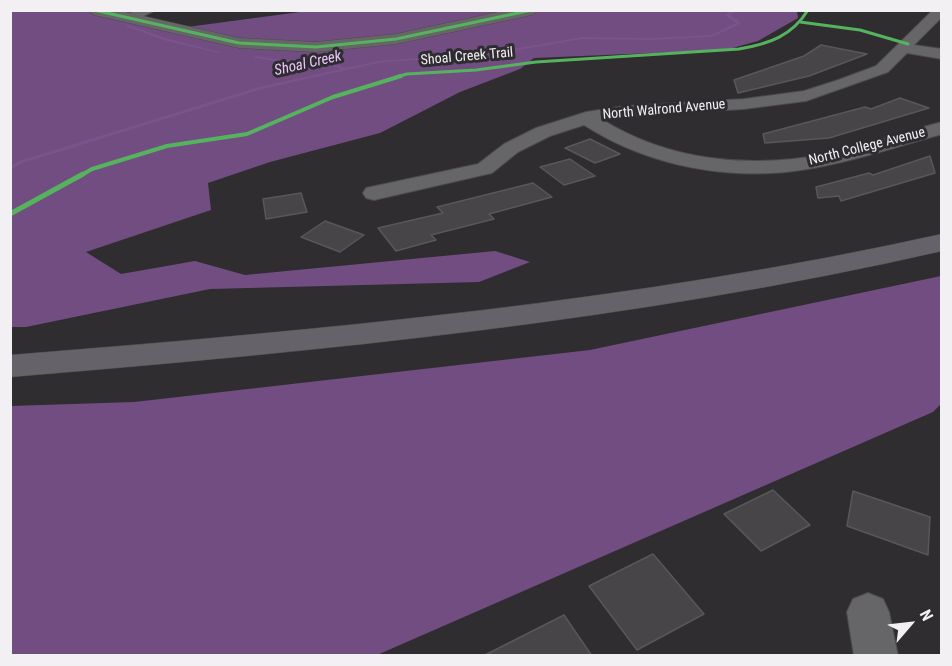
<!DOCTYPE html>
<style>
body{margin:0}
#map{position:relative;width:952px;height:666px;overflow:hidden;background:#2f2d30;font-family:"Roboto Condensed",sans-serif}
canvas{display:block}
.frame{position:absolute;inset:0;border:12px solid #f3f0f4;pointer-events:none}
.north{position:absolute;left:880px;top:594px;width:60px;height:60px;-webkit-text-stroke:4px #2f2c31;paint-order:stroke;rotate:62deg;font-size:16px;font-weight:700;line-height:24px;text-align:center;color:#f3f0f4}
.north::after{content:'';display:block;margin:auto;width:21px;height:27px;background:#f3f0f4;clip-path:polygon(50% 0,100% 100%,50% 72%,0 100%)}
</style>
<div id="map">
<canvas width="952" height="666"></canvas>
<div class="frame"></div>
<div class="north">N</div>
</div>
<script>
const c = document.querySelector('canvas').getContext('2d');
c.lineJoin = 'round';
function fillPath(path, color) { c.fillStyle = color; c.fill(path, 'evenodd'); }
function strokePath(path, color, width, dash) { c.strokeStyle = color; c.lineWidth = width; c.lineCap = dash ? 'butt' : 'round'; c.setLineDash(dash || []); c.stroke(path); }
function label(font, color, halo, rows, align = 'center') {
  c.font = font + ' "Roboto Condensed",sans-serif'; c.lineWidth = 6; c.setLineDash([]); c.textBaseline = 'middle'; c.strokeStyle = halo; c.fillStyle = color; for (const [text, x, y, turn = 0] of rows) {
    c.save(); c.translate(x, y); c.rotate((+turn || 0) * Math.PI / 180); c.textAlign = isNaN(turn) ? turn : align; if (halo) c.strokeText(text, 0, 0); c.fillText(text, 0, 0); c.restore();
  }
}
fillPath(new Path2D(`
 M 315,10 L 797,11 L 798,18 L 758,41 L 725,50 L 534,58 L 520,69 L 460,92 L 380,133 L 270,162 L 208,183 L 211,210 L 86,252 L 121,274 L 195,261 L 245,275 L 495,251 L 530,262 L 479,282 L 210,289 L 26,327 L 11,327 L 11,11 L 115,11 L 187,27 Z
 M 941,276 L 941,404 L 933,412 L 377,655 L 11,655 L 11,406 L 134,402 L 590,350 Z`), '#724d82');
fillPath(new Path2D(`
 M 733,10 L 738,10 L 730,15 L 740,22 L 740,24 L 712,37 L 650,40 L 582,39 L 502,53 L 378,63 L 262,89 L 23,163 L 10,170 L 10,166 L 19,161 L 259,87 L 341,69 L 321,62 L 282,62 L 255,58 L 254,57 L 256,56 L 282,60 L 321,60 L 346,68 L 378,61 L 502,51 L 582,37 L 650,38 L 711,35 L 736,23 L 725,15 Z
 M 125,24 L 165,38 L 220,52 L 218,53 L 163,40 L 125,26 Z`), '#7b538c');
const building = new Path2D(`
 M 821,45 L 867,54 L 809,76 L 738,93 L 734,80 L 804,56 Z
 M 900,98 L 929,108 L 829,138 L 765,143 L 763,134 L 865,107 L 871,109 Z
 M 590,139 L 620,154 L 595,163 L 565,148 Z
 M 930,156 L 935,173 L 841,201 L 839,196 L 818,198 L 816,187 L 869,173 L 873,175 Z
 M 570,159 L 595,176 L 564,185 L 540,167 Z
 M 533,183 L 552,197 L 489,214 L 494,219 L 431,235 L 436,240 L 396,251 L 378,228 L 443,213 L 437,207 Z
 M 301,193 L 307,212 L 266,219 L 263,199 Z
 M 325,221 L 364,235 L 340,252 L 301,237 Z
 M 773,490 L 810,525 L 761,551 L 724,514 Z
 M 853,491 L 930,517 L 928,555 L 847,526 Z
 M 653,554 L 704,614 L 637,650 L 589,586 Z
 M 564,615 L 592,656 L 483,656 Z`);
fillPath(building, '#474548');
strokePath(building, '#585759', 1.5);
const street = new Path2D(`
 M 136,10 L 156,10 L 135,20 L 125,20 L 123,17 Z
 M 933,10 L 942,10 L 942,17 L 914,45 L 942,49 L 942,59 L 907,53 L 888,72 L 806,101 L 744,109 L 625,116 L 603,120 C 669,161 751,169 826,154 C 865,146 903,132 942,122 L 942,134 C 897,147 854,161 808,169 C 732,182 649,167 584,125 L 550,136 L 518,152 L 492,173 L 374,200 L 366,198 L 363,193 L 366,188 L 478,164 L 504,144 L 536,128 L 586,112 L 625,106 L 744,99 L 804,91 L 838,80 L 876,66 Z
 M 868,593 L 883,599 L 889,612 L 898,656 L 854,656 L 847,612 L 853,599 Z`);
const secondary = new Path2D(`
 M 87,10 L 117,10 L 239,38 L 316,42 L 396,34 L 507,10 L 539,10 L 532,15 L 396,44 L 316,52 L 239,48 L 94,15 Z`);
const primary = new Path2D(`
 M 942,234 L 942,251 C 635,321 323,351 10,377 L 10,355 C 323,330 635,302 942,234 Z`);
strokePath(street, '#4c4a4c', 2);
strokePath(secondary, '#4c4a4c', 1);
strokePath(primary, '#4c4a4c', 1);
fillPath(street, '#666567');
fillPath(secondary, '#666567');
fillPath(primary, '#666269');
strokePath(new Path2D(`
 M 94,10 L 239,43 L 316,47 L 396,39 L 532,10
 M 800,22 L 860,30 L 908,44
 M 396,77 L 407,74 L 476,70 L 536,62 L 739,49 C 769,44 792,36 808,10`), '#56b35d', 3);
strokePath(new Path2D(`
 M 80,176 L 92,169 L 167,146 L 247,134 L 333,97 L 401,76`), '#56b35d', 4);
strokePath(new Path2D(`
 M 10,214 L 83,174`), '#56b35d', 5);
label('14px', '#f3f0f4', '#2f2c31', [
 ["Shoal Creek Trail",467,57,-5],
 ["North Walrond Avenue",664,110,-5],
 ["North College Avenue",867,147,-14]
]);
label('italic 15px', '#ebc6fb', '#2f2c31', [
 ["Shoal Creek",308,64,-13]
]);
</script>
